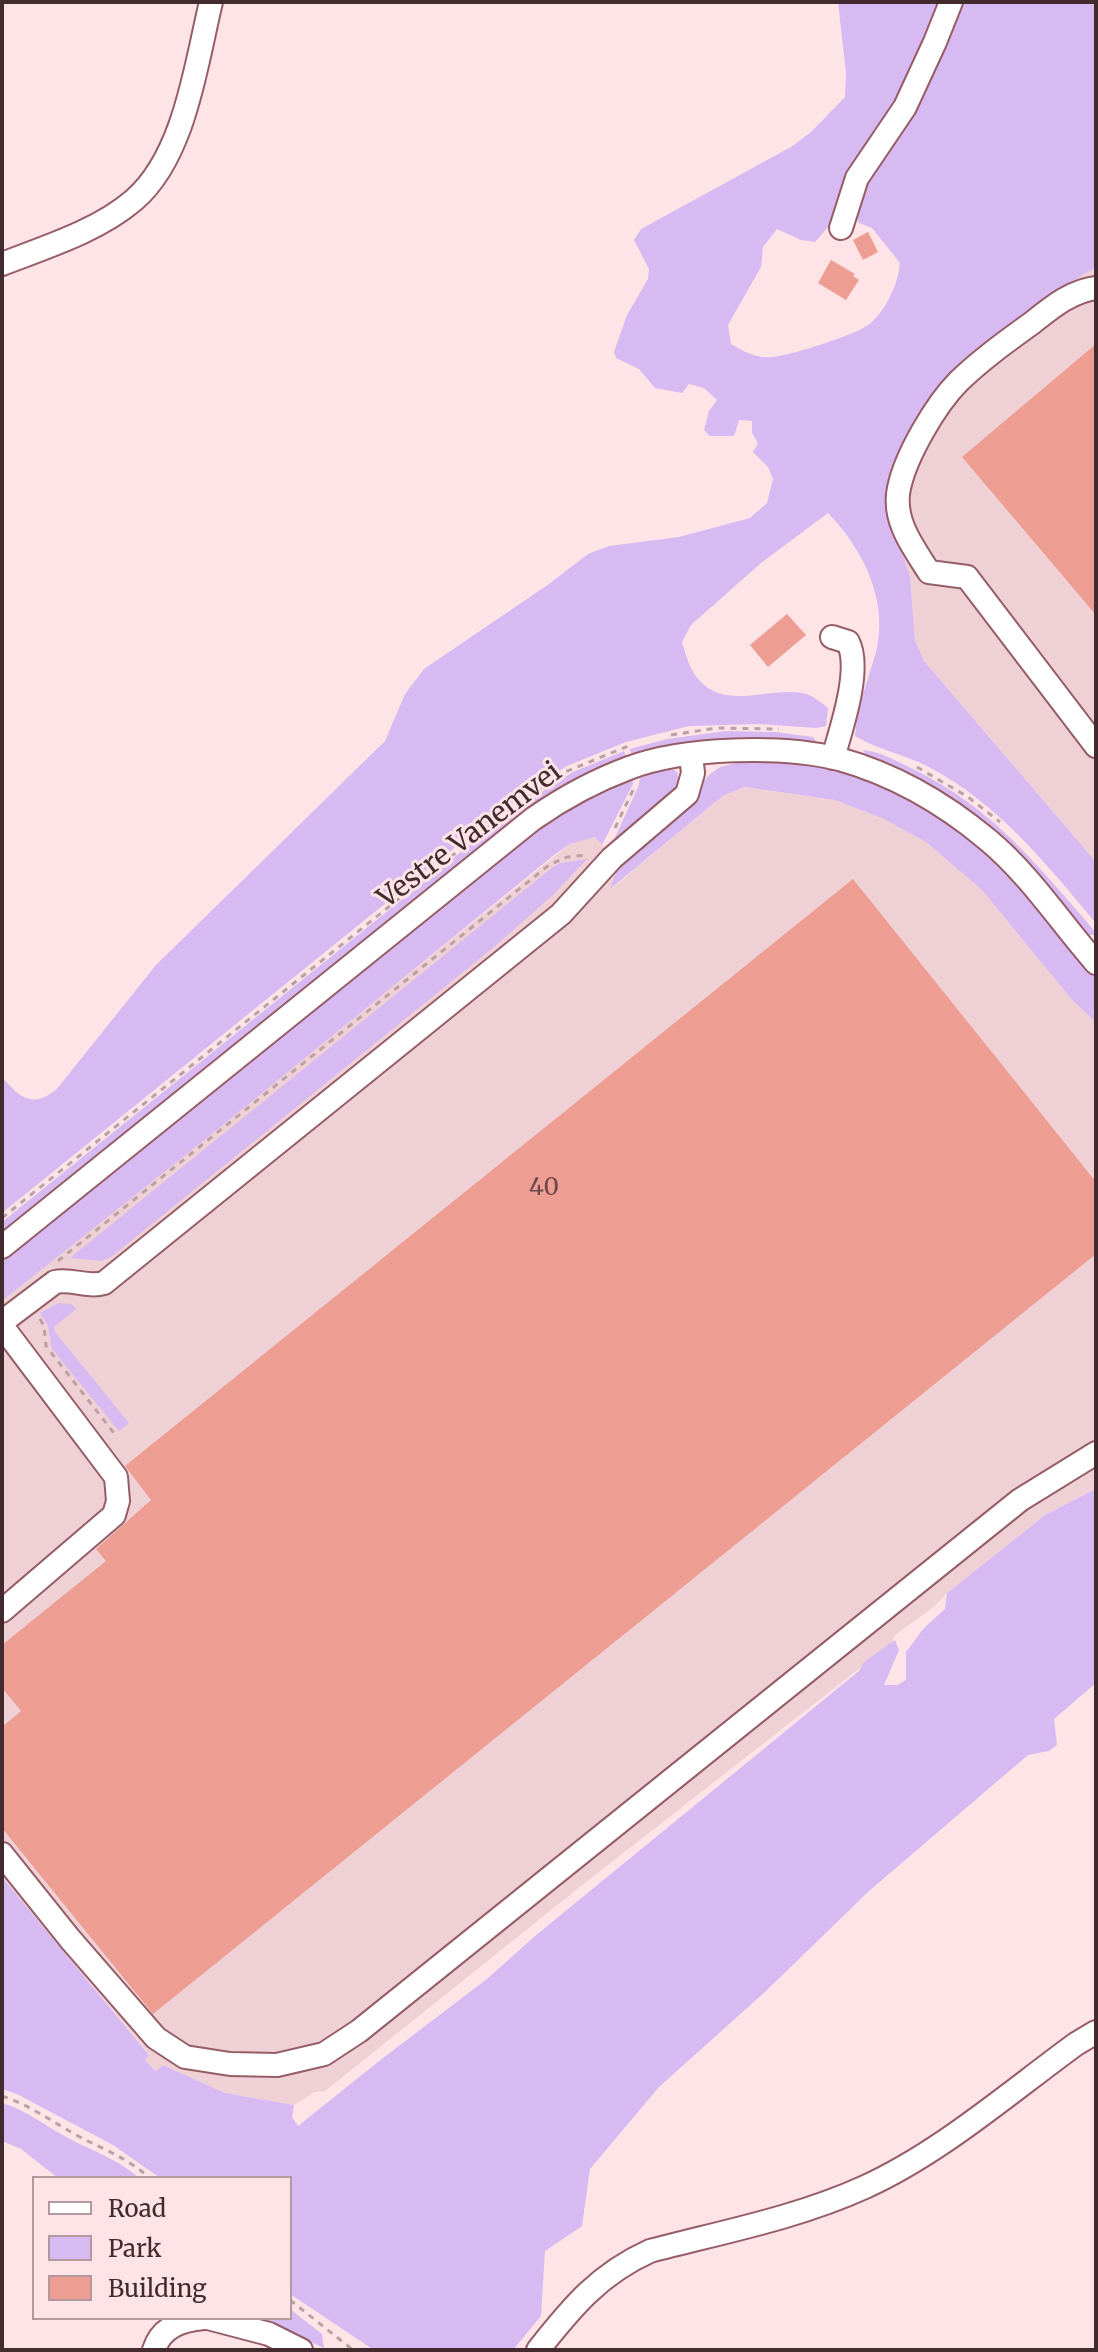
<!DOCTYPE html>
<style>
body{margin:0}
#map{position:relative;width:1098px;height:2352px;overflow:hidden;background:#fee3e7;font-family:Merriweather,serif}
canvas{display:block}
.frame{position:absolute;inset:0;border:4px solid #432a2f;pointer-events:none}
.legend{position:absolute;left:32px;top:2176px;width:260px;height:144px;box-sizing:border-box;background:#fee3e7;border:2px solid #b3999d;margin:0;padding:10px 14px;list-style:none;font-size:24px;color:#432a2f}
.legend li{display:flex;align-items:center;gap:16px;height:40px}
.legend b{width:40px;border:2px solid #b3999d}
</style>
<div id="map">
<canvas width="1098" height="2352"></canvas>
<div class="frame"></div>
<ul class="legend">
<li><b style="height:10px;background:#fff"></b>Road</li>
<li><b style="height:22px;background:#d7baf2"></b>Park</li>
<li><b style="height:22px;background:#ed9d92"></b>Building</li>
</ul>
</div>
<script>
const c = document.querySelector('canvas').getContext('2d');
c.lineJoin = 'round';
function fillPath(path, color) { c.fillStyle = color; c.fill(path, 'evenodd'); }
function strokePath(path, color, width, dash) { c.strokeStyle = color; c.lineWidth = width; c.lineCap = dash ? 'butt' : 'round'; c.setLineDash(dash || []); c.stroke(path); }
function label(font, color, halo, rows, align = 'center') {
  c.font = font + ' Merriweather,serif'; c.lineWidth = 6; c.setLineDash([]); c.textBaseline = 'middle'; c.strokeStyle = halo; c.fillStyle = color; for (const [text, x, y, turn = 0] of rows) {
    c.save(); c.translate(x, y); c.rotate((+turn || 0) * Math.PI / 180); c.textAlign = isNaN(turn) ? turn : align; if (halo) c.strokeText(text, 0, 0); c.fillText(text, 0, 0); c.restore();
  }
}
fillPath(new Path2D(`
 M 1096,267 L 1096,862 L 924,661 L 915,640 L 910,576 L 892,524 L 898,470 L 974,355 L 1054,292 Z
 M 745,787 L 835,800 L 884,819 L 926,842 L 982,890 L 1073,1001 L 1096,1022 L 1096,1496 L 1092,1490 L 1045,1515 L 947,1593 L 935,1606 L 895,1635 L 892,1643 L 576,1890 L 325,2091 L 315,2092 L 294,2105 L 225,2093 L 163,2065 L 157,2071 L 145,2060 L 149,2054 L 2,1877 L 2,1301 L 570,844 L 595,837 L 621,868 L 613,876 L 611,889 L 724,795 Z`), '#efd1d5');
fillPath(new Path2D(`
 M 838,2 L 944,2 L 933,34 L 829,226 L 815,242 L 801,240 L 777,229 L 763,247 L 761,267 L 728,325 L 731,344 C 743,351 757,359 772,357 C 789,356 859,334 871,323 C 887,308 898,284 900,263 L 872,228 L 859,223 L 853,209 L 958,2 L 1096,2 L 1096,267 L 1054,292 L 974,355 L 948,382 L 892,524 L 910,576 L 915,640 L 924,661 L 1096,862 L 1096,923 C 1046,864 999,804 929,767 C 906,755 876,749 855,736 C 857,707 868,680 876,652 C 889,601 863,549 828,513 L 761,563 L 691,625 L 682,642 C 686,655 690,671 700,681 C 726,710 769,687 802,693 C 811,694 821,702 828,708 L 826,726 L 816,728 L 758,724 L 689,726 L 626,742 L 567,766 L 531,789 L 444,856 L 2,1213 L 2,1077 C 20,1097 30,1109 56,1090 L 156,965 L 385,741 L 405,694 L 424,669 L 549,584 L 588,554 L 609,546 L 679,537 L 750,518 L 767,503 L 773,479 L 768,467 L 753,452 L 758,443 L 752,433 L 752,421 L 739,420 L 734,436 L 710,436 L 704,430 L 709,411 L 717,400 L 704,388 L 689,384 L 682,393 L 655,388 L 639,369 L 616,358 L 614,352 L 627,315 L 648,279 L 649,269 L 634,240 L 641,229 L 791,147 L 811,132 L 845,97 L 846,73 Z
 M 726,731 L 776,732 L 813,737 L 816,741 L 716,739 L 657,749 L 632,756 L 630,749 L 667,739 Z
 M 863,750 C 881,752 899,762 915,770 C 991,808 1033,860 1087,922 L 1095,932 L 1094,935 L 1086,935 C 1057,900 1030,863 996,833 C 958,798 911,778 865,754 Z
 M 624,751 L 626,758 L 566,784 L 536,803 L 2,1233 L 2,1222 L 514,809 L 573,772 Z
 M 756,758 C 834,764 899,784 961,833 C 973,842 985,850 995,860 C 1031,896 1063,937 1096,977 L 1096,1022 L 1073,1001 L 982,890 L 926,842 L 884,819 L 835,800 L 745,787 L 724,795 L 610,889 L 614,876 L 622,863 L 697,799 L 702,783 L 709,775 L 720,767 Z
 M 667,766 L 677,772 L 680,784 L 678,790 L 612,844 L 639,785 L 640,774 Z
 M 632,777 L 633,784 L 602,845 L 595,837 L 570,844 L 554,855 L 208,1137 L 2,1301 L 2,1260 L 505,852 L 569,806 Z
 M 587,859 L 553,895 L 494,947 L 111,1257 L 101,1261 L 70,1258 L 553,867 L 560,863 Z
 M 58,1303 L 71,1304 L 76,1309 L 54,1327 L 55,1332 L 129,1423 L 119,1431 L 52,1349 L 48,1326 L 40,1313 Z
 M 1093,1490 L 1096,1496 L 1096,1683 L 1054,1719 L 1057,1745 L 1049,1751 L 1028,1755 L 869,1891 L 766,1991 L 659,2087 L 590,2169 L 582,2226 L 545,2251 L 541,2316 L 513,2350 L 374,2350 L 290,2294 L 290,2178 L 160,2178 L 113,2145 L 17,2094 L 2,2089 L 2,1877 L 149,2055 L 145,2060 L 156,2071 L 163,2065 L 225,2093 L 294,2105 L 292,2117 L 298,2126 L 383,2058 L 487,1979 L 535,1936 L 859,1671 L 864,1662 L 895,1640 L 899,1650 L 884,1685 L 897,1685 L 906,1680 L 906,1652 L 924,1628 L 945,1609 L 947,1593 L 1045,1515 Z
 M 2,2103 C 27,2110 45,2126 68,2138 C 92,2151 118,2159 139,2178 L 58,2178 L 21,2149 L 2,2141 Z
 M 290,2309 L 322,2334 L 324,2348 L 259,2318 L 290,2318 Z`), '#d7baf2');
fillPath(new Path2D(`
 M 868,232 L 878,252 L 863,260 L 853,240 Z
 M 831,260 L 855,274 L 853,276 L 859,280 L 846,300 L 818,283 Z
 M 1096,344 L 1096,615 L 962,457 Z
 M 787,614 L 806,635 L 768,667 L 750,645 Z
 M 853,879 L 1096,1182 L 1096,1254 L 153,2014 L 2,1828 L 2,1727 L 21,1711 L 2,1688 L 2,1645 L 106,1561 L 96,1549 L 151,1500 L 125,1466 Z`), '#ed9d92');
const minor = new Path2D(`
 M 841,228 L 857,178 L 905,107 L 935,42 L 951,2
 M 2,264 C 46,247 98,231 134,200 C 185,156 196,64 211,2
 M 1096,288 C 1071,291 1051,308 1032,323 C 1007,341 982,359 959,381 C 936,404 906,455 899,488 C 892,520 913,547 929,572 L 967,577 L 1096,746
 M 832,637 L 848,642 C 862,669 841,729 833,758
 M 2,1247 L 533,819 C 563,798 594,781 629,768 C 684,747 783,745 839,759 C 893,774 945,804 988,840 C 1029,874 1061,923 1096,963
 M 2,1322 L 55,1282 C 71,1278 87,1288 104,1283 L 561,914 L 612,858 L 687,794 L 693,773 L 691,755
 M 2,1326 L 116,1477 L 118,1501 L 114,1515 L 2,1611
 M 2,1854 L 70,1939 L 156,2038 L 185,2057 L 230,2064 L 277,2065 L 324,2054 L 359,2031 L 1020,1500 L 1096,1453
 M 208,2318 L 269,2334 L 301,2350
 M 154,2350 C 161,2327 181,2320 204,2318
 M 538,2350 C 572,2307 599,2274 650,2251 C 722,2232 797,2218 865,2187 C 940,2153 1010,2092 1076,2044 L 1096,2032`);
strokePath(minor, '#965d67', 26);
strokePath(new Path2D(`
 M 671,735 L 717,728 L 779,729
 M 917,767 L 968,797 L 1000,822
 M 615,828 L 634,788
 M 2,1218 L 514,806 L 565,772 L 633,744
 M 58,1261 L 549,865 L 567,857 L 588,855
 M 40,1319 L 44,1326 L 46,1346 L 117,1437
 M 2,2096 C 30,2105 54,2123 80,2137 C 105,2150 127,2158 150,2178
 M 290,2300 L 353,2350`), '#bba1a5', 3, [6, 6]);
strokePath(minor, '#fff', 22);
label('24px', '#6e4748', null, [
 ["40",544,1188]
]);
label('28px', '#432a2f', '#fee3e7', [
 ["Vestre Vanemvei",470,836,-37]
]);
</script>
